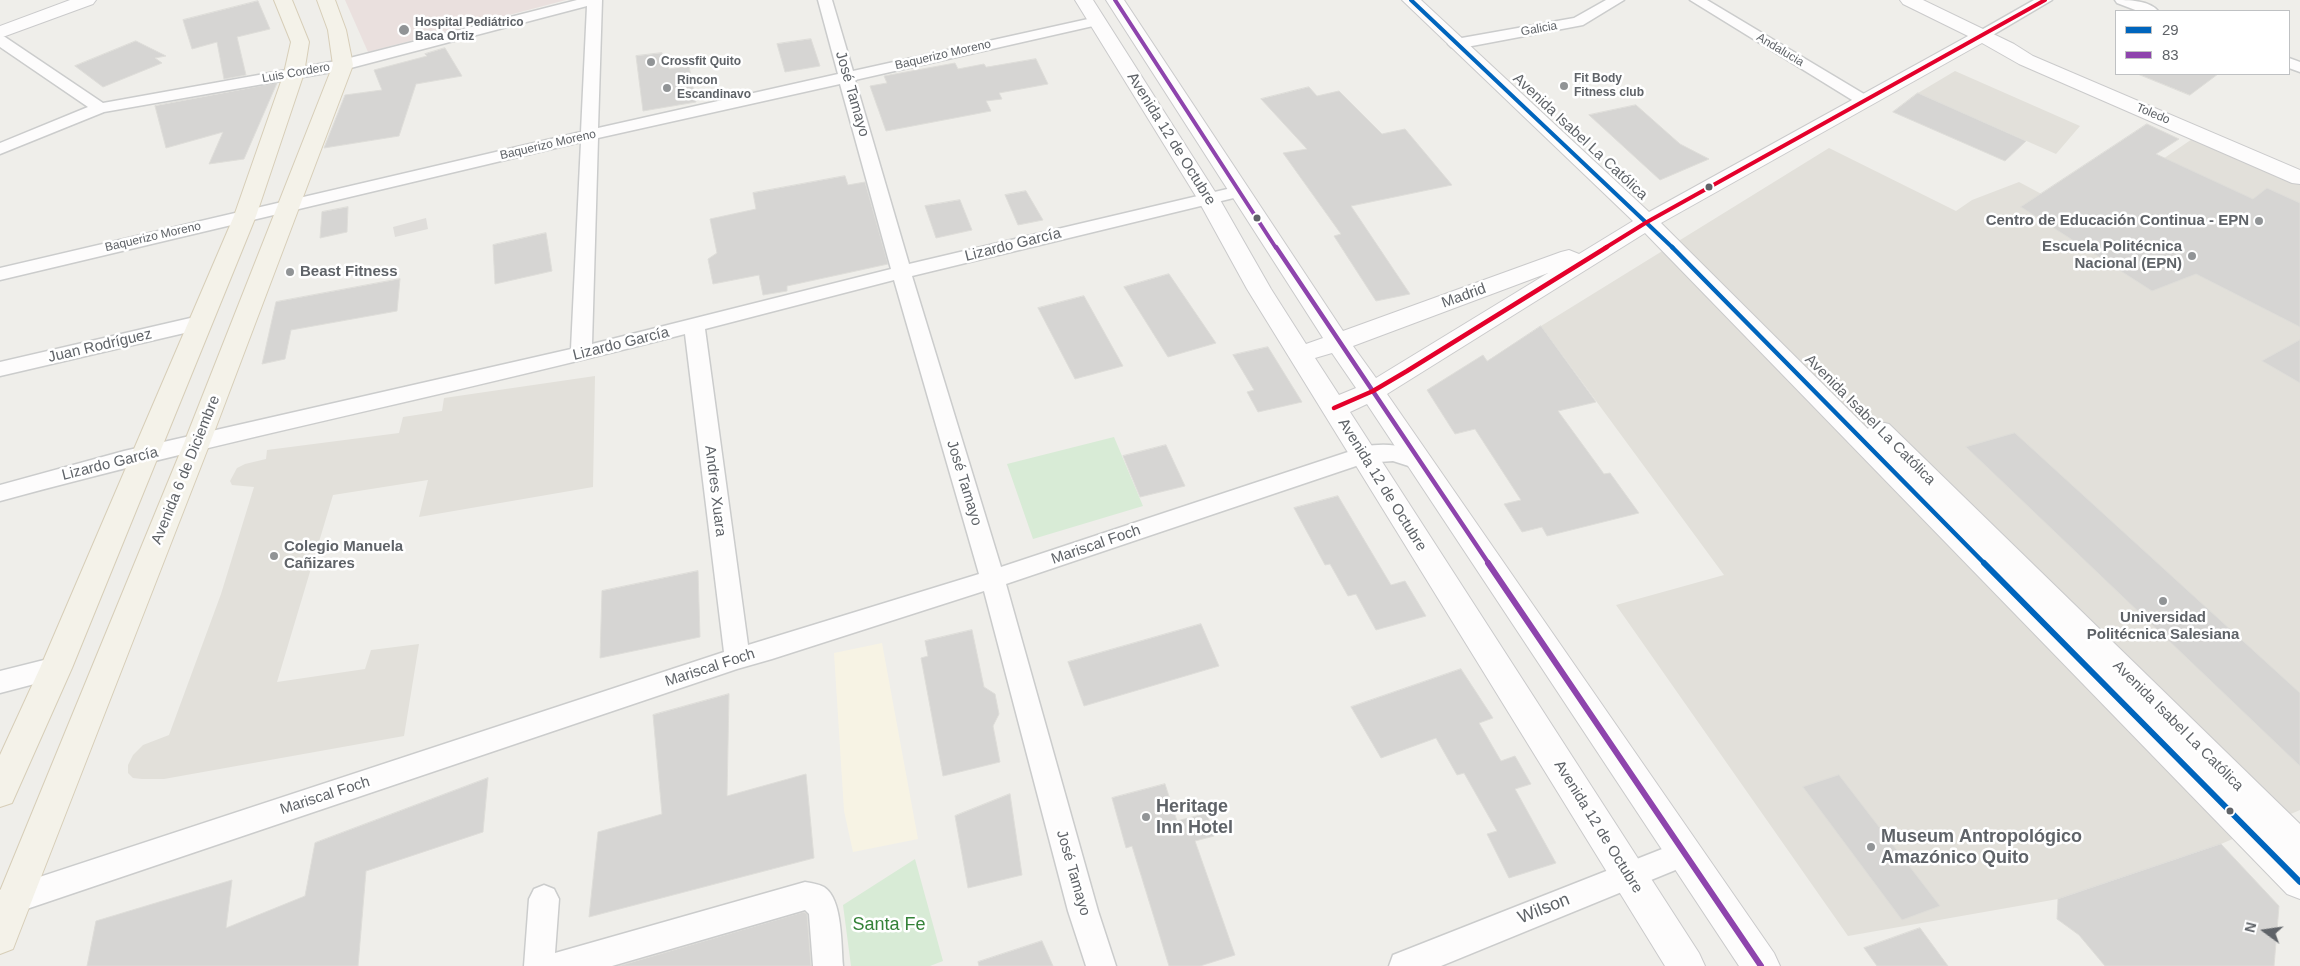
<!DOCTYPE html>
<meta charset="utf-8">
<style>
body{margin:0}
#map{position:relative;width:2300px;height:966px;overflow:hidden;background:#efeeea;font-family:Arial,sans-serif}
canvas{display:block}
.legend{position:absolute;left:2115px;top:10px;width:175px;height:65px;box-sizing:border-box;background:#fff;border:1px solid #bfc1c3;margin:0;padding:6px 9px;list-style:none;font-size:15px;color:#5f6368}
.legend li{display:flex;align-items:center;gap:10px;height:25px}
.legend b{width:25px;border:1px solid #bfc1c3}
.north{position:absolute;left:2240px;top:906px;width:50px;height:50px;-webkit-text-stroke:4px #fff;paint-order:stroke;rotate:284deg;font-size:14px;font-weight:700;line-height:20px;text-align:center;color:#5f6368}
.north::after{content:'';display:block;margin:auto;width:18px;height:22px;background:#5f6368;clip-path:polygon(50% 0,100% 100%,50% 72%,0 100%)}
</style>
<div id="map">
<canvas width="2300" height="966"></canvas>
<ul class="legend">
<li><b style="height:6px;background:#0065bd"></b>29</li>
<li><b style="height:6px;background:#8e44ad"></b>83</li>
</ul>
<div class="north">N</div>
</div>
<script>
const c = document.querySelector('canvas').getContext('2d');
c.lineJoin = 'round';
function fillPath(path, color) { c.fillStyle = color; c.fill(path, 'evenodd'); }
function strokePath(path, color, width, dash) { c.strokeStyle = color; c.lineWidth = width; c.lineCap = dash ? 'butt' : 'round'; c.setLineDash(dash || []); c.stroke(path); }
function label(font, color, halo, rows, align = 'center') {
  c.font = font + ' Arial,sans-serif'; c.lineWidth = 5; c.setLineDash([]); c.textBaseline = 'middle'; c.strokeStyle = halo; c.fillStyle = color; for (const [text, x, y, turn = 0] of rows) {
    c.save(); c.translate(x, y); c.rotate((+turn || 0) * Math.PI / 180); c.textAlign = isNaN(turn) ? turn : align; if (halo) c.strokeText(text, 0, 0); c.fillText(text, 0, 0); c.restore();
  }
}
fillPath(new Path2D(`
 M 882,643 L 918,839 L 853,852 L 844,811 L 834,653 Z`), '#f7f3e4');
fillPath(new Path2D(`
 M 426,218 L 428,229 L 395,237 L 393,227 Z`), '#dfddda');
fillPath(new Path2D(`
 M 1955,71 L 2080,126 L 2056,154 L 1918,93 Z
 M 2198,135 L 2300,179 L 2300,810 L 2221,844 L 2058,899 L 1848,936 L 1616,605 L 1724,575 L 1541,326 L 1829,148 L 1956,211 L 1972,200 L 2019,182 L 2081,215 Z
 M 595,376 L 593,487 L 419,517 L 428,480 L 333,495 L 277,682 L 365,669 L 371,650 L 419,644 L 404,736 L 164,779 L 142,779 L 133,778 L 128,773 L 128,765 L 133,755 L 143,745 L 169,735 L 221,594 L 254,487 L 232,485 L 230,481 L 237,468 L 245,464 L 266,459 L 267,450 L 399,433 L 403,417 L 442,411 L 444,398 Z`), '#e2e0da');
fillPath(new Path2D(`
 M 345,0 L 566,0 L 368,52 Z`), '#eae0de');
fillPath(new Path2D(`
 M 1114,437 L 1143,506 L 1033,539 L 1007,464 Z
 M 915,859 L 943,961 L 930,966 L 851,966 L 843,905 Z`), '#d8ebd6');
const building = new Path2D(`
 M 258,1 L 270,29 L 237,37 L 246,75 L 224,79 L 217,42 L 192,49 L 183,20 Z
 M 811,39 L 820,66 L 785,72 L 777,44 Z
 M 136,41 L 166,56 L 155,58 L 162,63 L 103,87 L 75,66 Z
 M 445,48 L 462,76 L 416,84 L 399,136 L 324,148 L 345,95 L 382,90 L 374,70 L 427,56 L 425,54 Z
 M 662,53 L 663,59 L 668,58 L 669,69 L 689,66 L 696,102 L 643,111 L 636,56 Z
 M 1036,59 L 1048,84 L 999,93 L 1002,99 L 986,101 L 991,111 L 886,131 L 870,86 L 887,83 L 884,76 L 955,63 L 958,69 L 984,64 L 986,67 Z
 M 2138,74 L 2218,74 L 2190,95 Z
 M 277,83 L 244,159 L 209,164 L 223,132 L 166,148 L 155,106 Z
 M 1309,87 L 1317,96 L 1339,91 L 1382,134 L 1405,129 L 1452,185 L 1351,206 L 1410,294 L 1376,301 L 1334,236 L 1341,234 L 1283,153 L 1307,149 L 1261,99 Z
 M 1918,93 L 2026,141 L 2005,161 L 1893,112 Z
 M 1636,105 L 1680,144 L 1709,159 L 1660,180 L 1589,115 Z
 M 2147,124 L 2179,139 L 2156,154 L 2253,199 L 2267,188 L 2300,203 L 2300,327 L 2196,274 L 2152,291 L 2021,207 Z
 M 845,176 L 848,185 L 865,182 L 888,264 L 787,286 L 787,291 L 763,295 L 759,275 L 713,284 L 708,259 L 717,253 L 710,219 L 756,209 L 753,193 Z
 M 1026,191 L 1043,220 L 1018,225 L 1005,195 Z
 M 960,200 L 972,230 L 936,238 L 925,206 Z
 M 348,207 L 347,232 L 320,238 L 322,212 Z
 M 546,233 L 552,271 L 495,284 L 493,245 Z
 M 1169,274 L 1216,343 L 1168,357 L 1124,287 Z
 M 400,279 L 397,311 L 291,330 L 285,359 L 262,364 L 276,302 Z
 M 1084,296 L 1123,366 L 1075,379 L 1038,308 Z
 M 1541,326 L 1596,402 L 1558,411 L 1604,474 L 1610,473 L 1639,513 L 1547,536 L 1542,527 L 1522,532 L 1504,504 L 1521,500 L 1475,429 L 1455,434 L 1427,390 L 1483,355 L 1487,361 Z
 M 2300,340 L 2300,383 L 2262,361 Z
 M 1268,347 L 1302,402 L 1258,412 L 1247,392 L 1254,390 L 1233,355 Z
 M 2015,433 L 2300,693 L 2300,766 L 1966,447 Z
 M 1166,445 L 1185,486 L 1140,497 L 1123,456 Z
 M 1338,496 L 1391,585 L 1405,581 L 1426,616 L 1376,630 L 1356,594 L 1348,596 L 1330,564 L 1325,565 L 1294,508 Z
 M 698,571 L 700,637 L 600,658 L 602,591 Z
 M 1201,624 L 1219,666 L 1084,706 L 1068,662 Z
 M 972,630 L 984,687 L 995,694 L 999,714 L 993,726 L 1000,762 L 943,776 L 921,658 L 928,656 L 925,641 Z
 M 1461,669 L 1493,718 L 1479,723 L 1501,761 L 1515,756 L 1531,784 L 1515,789 L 1556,863 L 1509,878 L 1487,834 L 1497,831 L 1464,773 L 1457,775 L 1436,738 L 1381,758 L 1351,707 Z
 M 729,694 L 727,796 L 806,774 L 814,858 L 589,917 L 598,832 L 662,814 L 653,715 Z
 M 1839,775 L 1940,906 L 1902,920 L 1803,787 Z
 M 488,778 L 483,832 L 366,871 L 358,966 L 87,966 L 96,921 L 232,880 L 226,928 L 305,896 L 315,843 Z
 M 1165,784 L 1177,821 L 1207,813 L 1214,836 L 1195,841 L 1235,955 L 1200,966 L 1169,966 L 1132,846 L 1126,848 L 1112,798 Z
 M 1010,794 L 1022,875 L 968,888 L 955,816 Z
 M 2221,844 L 2279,906 L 2274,966 L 2105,966 L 2079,935 L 2057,919 L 2058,899 Z
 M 804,912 L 807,914 L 811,966 L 619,966 Z
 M 1920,928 L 1948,966 L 1877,966 L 1864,948 Z
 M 1042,941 L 1053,966 L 979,966 L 978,962 Z`);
fillPath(building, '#d6d5d3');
strokePath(building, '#deddd9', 1);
const street = new Path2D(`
 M 577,0 L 602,0 L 598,128 L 838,74 L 818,0 L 832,0 L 853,71 L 1097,17 L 1102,18 L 1104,21 L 1102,24 L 855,80 L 909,264 L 1240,186 L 1246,187 L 1249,191 L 1246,195 L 912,276 L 1001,567 L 1363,447 C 1387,442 1407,446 1429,456 L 1432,462 L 1429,468 L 1421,470 L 1393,461 L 1365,463 L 1006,584 L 1098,911 L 1116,966 L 1086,966 L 1068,911 L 984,591 L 772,659 L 737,669 L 0,918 L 0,890 L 724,652 L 685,334 C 458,393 227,439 0,501 L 0,485 L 124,451 L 571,349 L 581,142 L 0,280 L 0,268 L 581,132 L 587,6 L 343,70 L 104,112 L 0,154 L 0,143 L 88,107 L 0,47 L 0,35 L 5,37 L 103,103 L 342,60 ZM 840,84 L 891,269 L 592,344 L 598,138 ZM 894,280 L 979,574 L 748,645 L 705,329 Z
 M 1606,0 L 1624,0 L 1583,25 L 1456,49 L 1451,47 L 1448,44 L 1451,41 L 1456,39 L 1574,18 Z
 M 1690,0 L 1707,0 L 1869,97 L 1871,100 L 1869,103 L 1857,103 Z
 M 2034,0 L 2052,0 L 1986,39 L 1976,39 L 1973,36 L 1976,33 Z
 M 2115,0 C 2128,0 2149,0 2158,11 L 2138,11 L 2117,3 Z
 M 2289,58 L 2300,62 L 2300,72 L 2289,68 Z
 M 199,316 L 206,318 L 209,323 L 206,328 L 0,376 L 0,362 Z
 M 56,657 L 65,660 L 69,668 L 65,676 L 0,693 L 0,671 Z
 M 1685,840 L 1695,844 L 1699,853 L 1695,862 L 1441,966 L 1389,966 L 1393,955 Z
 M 805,882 C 811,883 818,884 824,887 C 843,899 841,946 843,966 L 813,966 L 809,914 L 805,910 L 612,966 L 524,966 L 529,899 L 534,889 L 544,885 L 554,889 L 559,899 L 555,953 Z`);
const secondary = new Path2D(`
 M 70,0 L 96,0 L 93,4 L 0,38 L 0,26 Z
 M 1075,0 L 1093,0 L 1219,198 L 1271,289 L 1306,344 L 1323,338 L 1106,0 L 1124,0 L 1343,331 L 1561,252 L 1569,250 L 1579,254 L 1633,221 L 1402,0 L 1421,0 L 1649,212 L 1968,36 L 1903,4 L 1900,0 L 1923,0 L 2014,44 L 2033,56 L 2300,170 L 2300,184 L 2292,183 L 2019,64 L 1982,43 L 1661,223 L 1868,429 L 1871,424 L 1880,422 L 1889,424 L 2300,824 L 2300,899 L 2287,894 L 1645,233 L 1387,394 L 1774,953 L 1780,966 L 1739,966 L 1367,404 L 1350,412 L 1699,953 L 1705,966 L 1665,966 L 1247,289 L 1197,198 ZM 1548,273 L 1376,378 L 1353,346 ZM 1332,353 L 1356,388 L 1339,395 L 1315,358 Z`);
const primary = new Path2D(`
 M 274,0 L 292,0 L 309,42 L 304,73 L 256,216 L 72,668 L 12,803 L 0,807 L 0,755 L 40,668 L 234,216 L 284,73 L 291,42 Z
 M 317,0 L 335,0 L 346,30 L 353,65 L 210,443 L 18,936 L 13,949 L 0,954 L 0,891 L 184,443 L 333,65 L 328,30 Z`);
strokePath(street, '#cbcccc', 3);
strokePath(secondary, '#cacacb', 2);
strokePath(primary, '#d7ceb8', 2);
fillPath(street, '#fdfcfc');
fillPath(secondary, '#fdfcfc');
fillPath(primary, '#f4f2e9');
strokePath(new Path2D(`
 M 1411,0 L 1673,248`), '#0065bd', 4);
strokePath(new Path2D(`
 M 1672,247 L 1985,564`), '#0065bd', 4.5);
strokePath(new Path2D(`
 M 1984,563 L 2300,882`), '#0065bd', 6);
strokePath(new Path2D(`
 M 1115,0 L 1276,248`), '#8e44ad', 4);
strokePath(new Path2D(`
 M 1276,247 L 1489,564`), '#8e44ad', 4.5);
strokePath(new Path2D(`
 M 1488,563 L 1761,966`), '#8e44ad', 6);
strokePath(new Path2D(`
 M 1605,248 L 1647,222 L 2045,0`), '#e4002b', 4);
strokePath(new Path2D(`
 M 1334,408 L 1373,391 L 1407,371 L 1607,247`), '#e4002b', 4.5);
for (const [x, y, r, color] of [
 [404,30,6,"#919496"],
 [651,62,5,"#919496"],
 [1564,86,5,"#919496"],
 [667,88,5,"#919496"],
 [1709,187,4.5,"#5f6368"],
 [1257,218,4.5,"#5f6368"],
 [2259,221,5,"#919496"],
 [2192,256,5,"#919496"],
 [290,272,5,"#919496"],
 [274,556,5,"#919496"],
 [2163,601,5,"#919496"],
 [2230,811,4.5,"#5f6368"],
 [1146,817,5,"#919496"],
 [1871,847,5,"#919496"]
]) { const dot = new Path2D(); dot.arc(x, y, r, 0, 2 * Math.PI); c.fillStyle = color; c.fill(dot); strokePath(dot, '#fff', 2); }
label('bold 12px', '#5f6368', '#fff', [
 ["Hospital Pediátrico",415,23],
 ["Baca Ortiz",415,37],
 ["Crossfit Quito",661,62],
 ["Fit Body",1574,79],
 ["Fitness club",1574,93],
 ["Rincon",677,81],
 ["Escandinavo",677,95]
], 'left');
label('12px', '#5f6368', '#fff', [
 ["Galicia",1539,29,-10],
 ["Andalucia",1780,50,31],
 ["Baquerizo Moreno",943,55,-13],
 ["Luis Cordero",296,73,-10],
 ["Toledo",2153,114,23],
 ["Baquerizo Moreno",548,145,-13],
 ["Baquerizo Moreno",153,237,-13]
]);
label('15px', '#5f6368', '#fff', [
 ["José Tamayo",852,94,74],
 ["Avenida Isabel La Católica",1580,137,43],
 ["Avenida 12 de Octubre",1171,139,58],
 ["Lizardo García",1013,245,-14],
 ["Madrid",1464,296,-20],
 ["Lizardo García",621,344,-14],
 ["Juan Rodríguez",100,346,-13],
 ["Avenida Isabel La Católica",1870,420,45],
 ["Lizardo García",110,464,-14],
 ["Avenida 6 de Diciembre",186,470,-68],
 ["José Tamayo",964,483,73],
 ["Avenida 12 de Octubre",1382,485,58],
 ["Andres Xuara",715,491,83],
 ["Mariscal Foch",1096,545,-19],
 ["Mariscal Foch",710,668,-18],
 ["Avenida Isabel La Católica",2178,726,45],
 ["Mariscal Foch",325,796,-18],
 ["Avenida 12 de Octubre",1598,827,58],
 ["José Tamayo",1073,873,74]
]);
label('bold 15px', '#5f6368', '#fff', [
 ["Centro de Educación Continua - EPN",2249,221],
 ["Escuela Politécnica",2182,247],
 ["Nacional (EPN)",2182,264],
 ["Beast Fitness",300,272,"left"],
 ["Colegio Manuela",284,547,"left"],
 ["Cañizares",284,564,"left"],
 ["Universidad",2163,618,"center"],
 ["Politécnica Salesiana",2163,635,"center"]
], 'right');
label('bold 18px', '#5f6368', '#fff', [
 ["Heritage",1156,807],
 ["Inn Hotel",1156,828],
 ["Museum Antropológico",1881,837],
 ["Amazónico Quito",1881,858]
], 'left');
label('18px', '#5f6368', '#fff', [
 ["Wilson",1544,909,-22]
]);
label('18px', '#348238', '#fff', [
 ["Santa Fe",889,925]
]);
</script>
